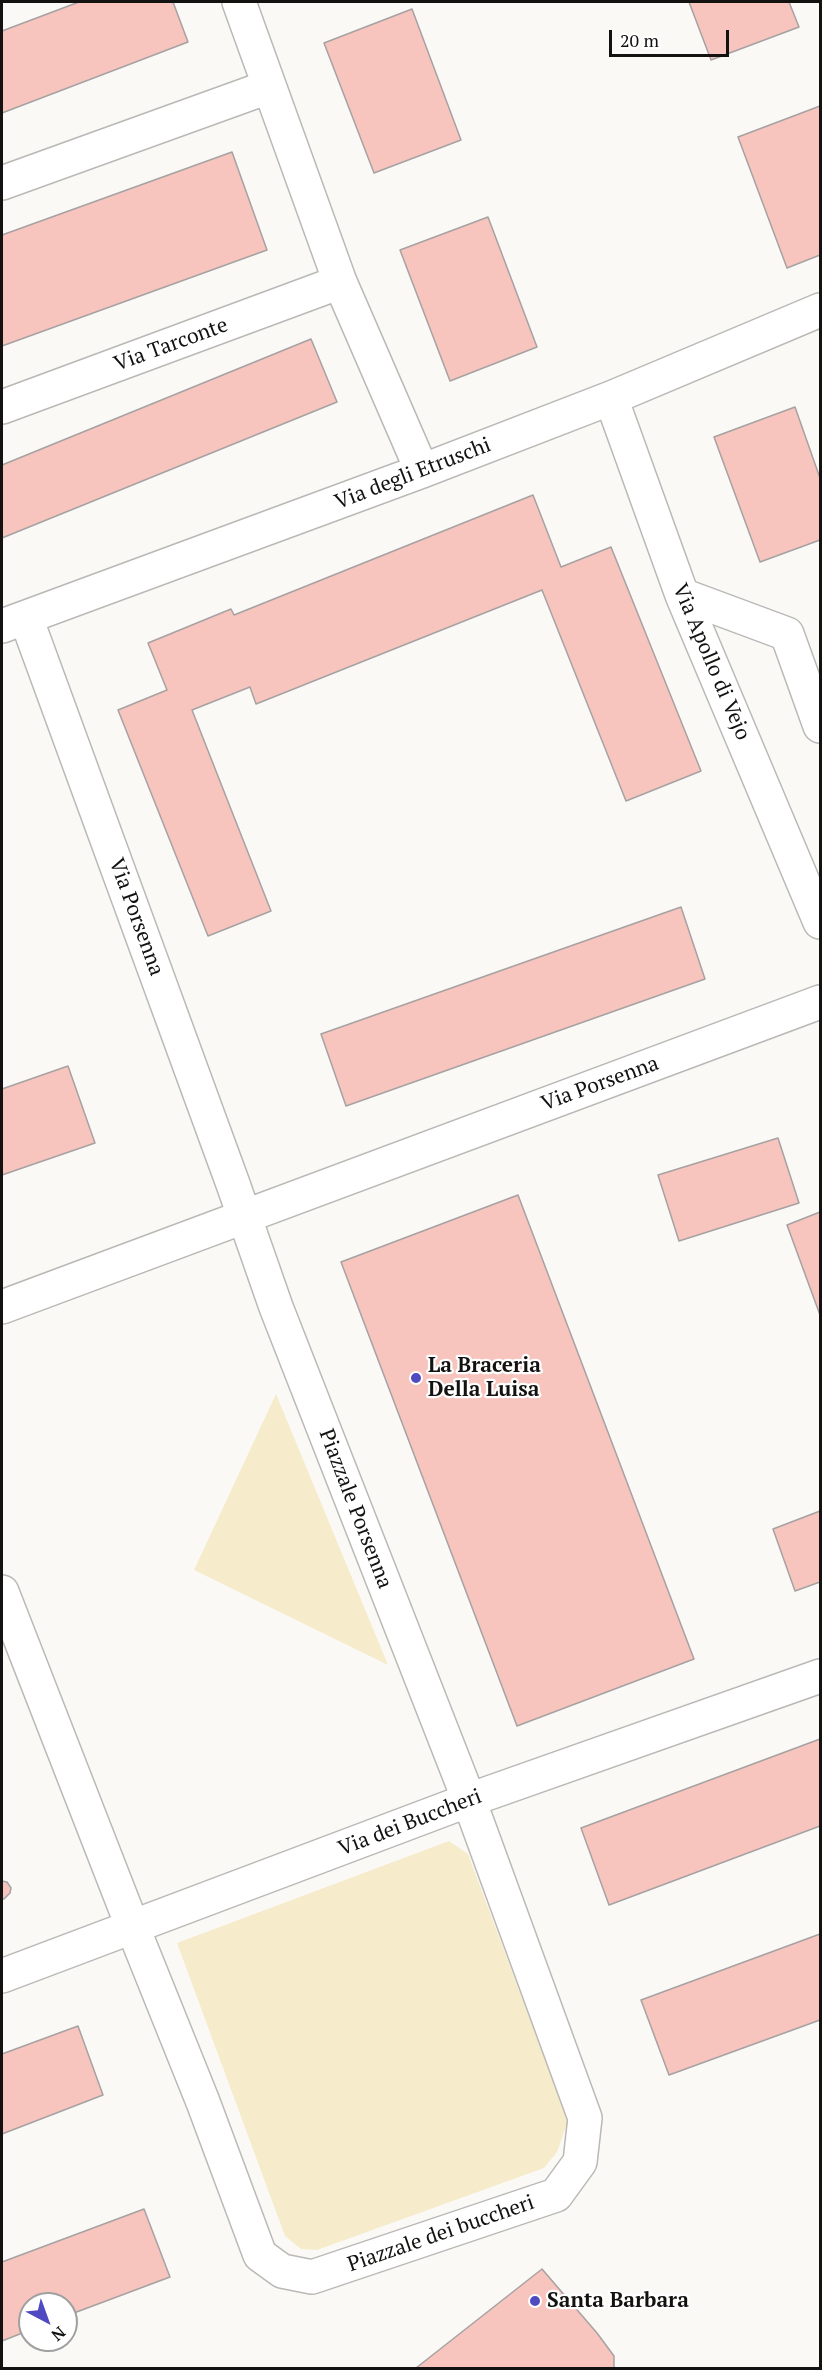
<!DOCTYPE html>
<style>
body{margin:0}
#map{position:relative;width:822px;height:2370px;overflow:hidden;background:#faf9f6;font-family:"PT Serif",serif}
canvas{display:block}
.frame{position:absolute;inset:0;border:3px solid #131211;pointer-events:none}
.north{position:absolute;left:18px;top:2292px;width:60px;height:60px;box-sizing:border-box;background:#fff;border:2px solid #a1a0a0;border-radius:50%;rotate:139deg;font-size:16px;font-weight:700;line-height:24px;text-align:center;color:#131211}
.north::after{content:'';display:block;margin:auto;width:21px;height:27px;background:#504ac0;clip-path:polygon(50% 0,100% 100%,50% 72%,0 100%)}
.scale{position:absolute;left:609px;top:30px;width:120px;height:27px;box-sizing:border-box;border:3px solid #131211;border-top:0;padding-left:8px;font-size:18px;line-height:21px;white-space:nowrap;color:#131211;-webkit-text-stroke:4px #fff;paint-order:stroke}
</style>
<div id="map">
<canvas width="822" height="2370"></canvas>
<div class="frame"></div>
<div class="north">N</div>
<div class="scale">20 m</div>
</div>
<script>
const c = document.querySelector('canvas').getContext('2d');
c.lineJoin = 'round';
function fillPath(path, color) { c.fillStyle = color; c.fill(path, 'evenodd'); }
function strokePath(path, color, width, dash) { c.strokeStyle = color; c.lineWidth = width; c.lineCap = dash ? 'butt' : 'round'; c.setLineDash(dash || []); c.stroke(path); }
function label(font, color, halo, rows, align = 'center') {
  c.font = font + ' "PT Serif",serif'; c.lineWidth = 4.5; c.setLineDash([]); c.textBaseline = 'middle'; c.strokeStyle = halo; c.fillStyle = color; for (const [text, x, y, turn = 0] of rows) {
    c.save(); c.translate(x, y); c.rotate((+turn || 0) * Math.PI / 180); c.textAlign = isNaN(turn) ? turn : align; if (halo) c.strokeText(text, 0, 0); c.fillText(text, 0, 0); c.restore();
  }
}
fillPath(new Path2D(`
 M 276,1394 L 388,1665 L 194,1570 Z
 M 449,1841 L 468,1854 L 568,2121 L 557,2152 L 544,2168 L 317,2250 L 301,2249 L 285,2236 L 177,1943 Z`), '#f6ebcb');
const building = new Path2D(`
 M 79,2 L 173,2 L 188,42 L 2,113 L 2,31 Z
 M 689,2 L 789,2 L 799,27 L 711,60 Z
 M 412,9 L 461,140 L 374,173 L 324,43 Z
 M 820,106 L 820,255 L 787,268 L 738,137 Z
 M 232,152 L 267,250 L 2,346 L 2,235 Z
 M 488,217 L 537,347 L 450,381 L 400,250 Z
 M 311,339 L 337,402 L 2,538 L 2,465 Z
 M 795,407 L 820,478 L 820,540 L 760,562 L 714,437 Z
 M 533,495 L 561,567 L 611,547 L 701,771 L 626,801 L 542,590 L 256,704 L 250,687 L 192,710 L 271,911 L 208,936 L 118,710 L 167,690 L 148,643 L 231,609 L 234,615 Z
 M 681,907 L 705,979 L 346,1106 L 321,1034 Z
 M 68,1066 L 95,1143 L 2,1175 L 2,1089 Z
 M 778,1138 L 799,1203 L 679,1241 L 658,1175 Z
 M 518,1195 L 694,1659 L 517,1726 L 341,1262 Z
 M 820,1212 L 820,1315 L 787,1225 Z
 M 820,1511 L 820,1582 L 795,1591 L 773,1529 Z
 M 820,1739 L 820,1826 L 609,1905 L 581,1828 Z
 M 2,1881 L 7,1882 L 11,1888 L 10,1893 L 4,1899 L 2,1899 Z
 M 820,1934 L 820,2020 L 669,2075 L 641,2000 Z
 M 78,2026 L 103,2095 L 2,2134 L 2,2054 Z
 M 144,2209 L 170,2277 L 66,2316 L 66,2304 L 30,2304 L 30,2330 L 2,2341 L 2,2262 Z
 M 542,2269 L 597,2333 L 614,2356 L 614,2368 L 416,2368 Z`);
fillPath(building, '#f7c4be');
strokePath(building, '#a6a2a2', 1.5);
const minor = new Path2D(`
 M 239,2 L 340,282 L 422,471
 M 2,183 L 268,87
 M 611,398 L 682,595 L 820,922
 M 2,407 L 340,282
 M 682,595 L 787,634 L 820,726
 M 2,626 L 422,471 L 611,398 L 820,310
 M 2,1307 L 820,1002
 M 2,1592 L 133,1928 L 203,2102 L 260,2255 L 282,2271 L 312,2277 L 556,2195 L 580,2162 L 585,2118 L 469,1800 L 276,1307 L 233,1184 L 26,618
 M 2,1976 L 469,1800 L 820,1676`);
strokePath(minor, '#bab9b6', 36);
strokePath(minor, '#fff', 33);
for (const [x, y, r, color] of [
 [416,1378,6,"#504ac0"],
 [535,2301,6,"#504ac0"]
]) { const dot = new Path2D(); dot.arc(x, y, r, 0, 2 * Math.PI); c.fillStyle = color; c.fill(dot); strokePath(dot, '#fff', 2); }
label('21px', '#131211', '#fff', [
 ["Via Tarconte",171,345,-20],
 ["Via degli Etruschi",413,474,-21],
 ["Via Apollo di Vejo",711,662,67],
 ["Via Porsenna",136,917,70],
 ["Via Porsenna",600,1084,-20],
 ["Piazzale Porsenna",355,1509,69],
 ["Via dei Buccheri",410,1823,-21],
 ["Piazzale dei buccheri",441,2234,-19]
]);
label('bold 21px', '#131211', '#fff', [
 ["La Braceria",428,1366],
 ["Della Luisa",428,1390],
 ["Santa Barbara",547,2301]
], 'left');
</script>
